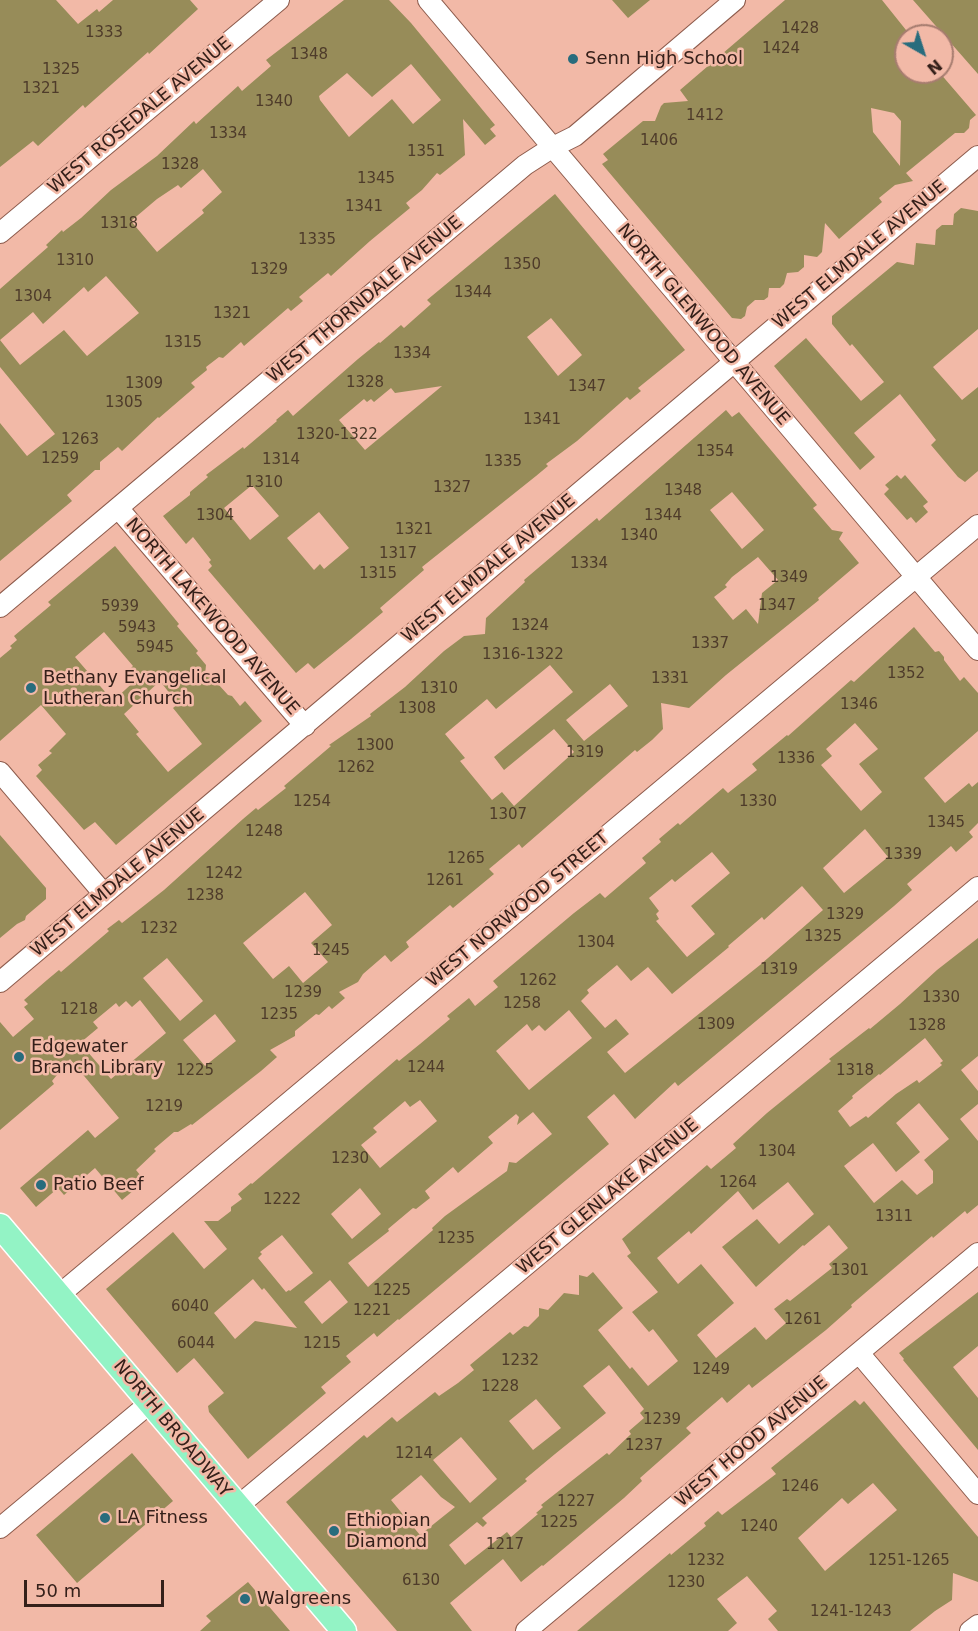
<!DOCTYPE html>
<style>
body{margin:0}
#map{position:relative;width:978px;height:1631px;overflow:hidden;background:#f2b9a7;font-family:"DejaVu Sans",sans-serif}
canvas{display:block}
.north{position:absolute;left:894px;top:24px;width:60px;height:60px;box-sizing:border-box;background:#f2b9a7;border:2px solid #a67c6f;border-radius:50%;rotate:141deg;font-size:16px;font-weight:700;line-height:24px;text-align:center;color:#35201a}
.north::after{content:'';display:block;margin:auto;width:21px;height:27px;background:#286c7d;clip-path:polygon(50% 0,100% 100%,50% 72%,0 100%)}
.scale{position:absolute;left:24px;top:1580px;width:140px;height:27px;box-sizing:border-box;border:3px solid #35201a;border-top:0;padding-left:8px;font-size:18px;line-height:21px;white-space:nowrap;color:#35201a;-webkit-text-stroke:4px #f2b9a7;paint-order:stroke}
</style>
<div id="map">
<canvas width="978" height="1631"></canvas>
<div class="north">N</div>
<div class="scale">50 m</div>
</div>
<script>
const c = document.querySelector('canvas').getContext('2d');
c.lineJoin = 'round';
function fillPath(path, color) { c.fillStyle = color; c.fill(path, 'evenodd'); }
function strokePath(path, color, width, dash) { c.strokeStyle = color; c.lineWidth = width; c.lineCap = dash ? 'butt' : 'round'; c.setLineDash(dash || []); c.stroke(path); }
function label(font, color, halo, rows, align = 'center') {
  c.font = font + ' "DejaVu Sans",sans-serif'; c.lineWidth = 5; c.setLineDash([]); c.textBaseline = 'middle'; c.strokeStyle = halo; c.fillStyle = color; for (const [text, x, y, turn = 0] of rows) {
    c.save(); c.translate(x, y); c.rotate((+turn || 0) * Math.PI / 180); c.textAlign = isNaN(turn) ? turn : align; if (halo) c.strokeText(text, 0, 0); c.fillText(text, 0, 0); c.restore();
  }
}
fillPath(new Path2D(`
 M 0,0 L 56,0 L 78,24 L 97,9 L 99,12 L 113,0 L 190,0 L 198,9 L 149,54 L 148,52 L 85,108 L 83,105 L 38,146 L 33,141 L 0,167 Z
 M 344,0 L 389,0 L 411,23 L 495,125 L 490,129 L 496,136 L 485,145 L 463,119 L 465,155 L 440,175 L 437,173 L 422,190 L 406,203 L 410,208 L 370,241 L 331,276 L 328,273 L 299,297 L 303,301 L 291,311 L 288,308 L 244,346 L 241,342 L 223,358 L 219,357 L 206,367 L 207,370 L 191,383 L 195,387 L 159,418 L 158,417 L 122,451 L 118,447 L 100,462 L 100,470 L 95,470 L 67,495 L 72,501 L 0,561 L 0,423 L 27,456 L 55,434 L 0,367 L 0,340 L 20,365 L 64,330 L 87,356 L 139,313 L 106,276 L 88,292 L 84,287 L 43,324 L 33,312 L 0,340 L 0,289 L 48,247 L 46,245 L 62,230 L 63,232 L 81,218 L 111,190 L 157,156 L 194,121 L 196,124 L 238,86 L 242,91 L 271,66 L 266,60 ZM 411,64 L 441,100 L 413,124 L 392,99 L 349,137 L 320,100 L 319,96 L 347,73 L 372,97 ZM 203,169 L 222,192 L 202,210 L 204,213 L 157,252 L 131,221 L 157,199 L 178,185 L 181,188 Z
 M 612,0 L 650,0 L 628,18 Z
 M 785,0 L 882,0 L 906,30 L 906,72 L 939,72 L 976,115 L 970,120 L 969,128 L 964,133 L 955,133 L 906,173 L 913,181 L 895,185 L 879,198 L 882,202 L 839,239 L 825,223 L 822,252 L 817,257 L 804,255 L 804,267 L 798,272 L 787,273 L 784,284 L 780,288 L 769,288 L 768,297 L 764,300 L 755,300 L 747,307 L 745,316 L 741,319 L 732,318 L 602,164 L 608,160 L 603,154 L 643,121 L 655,121 L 661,106 L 664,103 L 688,101 L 680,90 ZM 871,108 L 894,113 L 901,121 L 900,166 L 873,132 Z
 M 913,0 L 978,0 L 978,74 L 942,33 Z
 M 555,194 L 685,350 L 638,388 L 641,391 L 630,400 L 627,397 L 577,441 L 546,464 L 548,466 L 536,476 L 422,567 L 424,570 L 380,608 L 383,612 L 351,639 L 314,669 L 308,663 L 296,673 L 208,570 L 212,566 L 209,562 L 211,560 L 193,537 L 186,544 L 163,516 L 190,495 L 190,492 L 208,477 L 206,475 L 243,447 L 244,449 L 277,421 L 276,420 L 288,410 L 293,416 L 358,359 L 379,342 L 380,343 L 401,325 L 404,328 L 431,304 L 427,300 ZM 551,318 L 582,355 L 558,376 L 527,337 ZM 442,386 L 365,450 L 339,420 L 364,399 L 367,402 L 371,399 L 374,402 L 391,388 L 395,393 ZM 252,485 L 279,516 L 250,540 L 224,508 ZM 319,512 L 349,548 L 324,569 L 320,564 L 314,570 L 287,538 Z
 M 961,208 L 978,211 L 978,329 L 933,367 L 962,400 L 978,387 L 978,471 L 965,482 L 958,477 L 931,445 L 936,440 L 900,394 L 854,433 L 875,457 L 860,470 L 774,366 L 806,338 L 861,401 L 884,382 L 852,344 L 850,346 L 832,324 L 832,316 L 897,262 L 914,265 L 916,243 L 935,245 L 936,230 L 942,225 L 953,225 L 954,214 Z
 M 726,410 L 732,417 L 739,412 L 817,505 L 813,508 L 832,530 L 843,532 L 839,539 L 859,563 L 818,598 L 819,600 L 726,675 L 689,708 L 661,703 L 663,729 L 652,740 L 637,752 L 635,750 L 522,848 L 519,844 L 489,869 L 494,874 L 453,908 L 450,905 L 406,942 L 409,947 L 391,962 L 385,955 L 363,974 L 358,982 L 339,992 L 345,998 L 332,1009 L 329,1006 L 319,1015 L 316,1014 L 295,1031 L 295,1036 L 270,1050 L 277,1057 L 261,1071 L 192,1125 L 191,1124 L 178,1132 L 174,1132 L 154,1149 L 156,1151 L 136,1170 L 145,1181 L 122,1200 L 95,1168 L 64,1195 L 58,1188 L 36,1207 L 20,1188 L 88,1130 L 95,1138 L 119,1118 L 70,1059 L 52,1081 L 54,1084 L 0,1130 L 0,1022 L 13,1037 L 34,1019 L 24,1007 L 28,1004 L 24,1000 L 47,980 L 59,970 L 61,972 L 109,931 L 107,929 L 119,920 L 122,923 L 164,890 L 243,819 L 256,808 L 258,810 L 286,788 L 284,786 L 331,746 L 329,745 L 371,716 L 370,714 L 405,687 L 444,651 L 464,636 L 485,634 L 486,618 L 525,582 L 524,580 L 597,518 L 599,521 ZM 732,492 L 764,530 L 742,549 L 710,510 ZM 758,557 L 778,580 L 762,593 L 758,624 L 746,609 L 733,620 L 714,597 L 727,587 L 725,585 L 732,577 ZM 550,665 L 573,692 L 494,757 L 504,770 L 554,729 L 574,752 L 514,806 L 502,792 L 492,800 L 460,761 L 465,758 L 445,734 L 487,699 L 496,709 ZM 610,684 L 628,706 L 584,741 L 566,720 ZM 305,892 L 332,925 L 311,943 L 328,962 L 303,983 L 289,966 L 273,979 L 243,943 ZM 167,958 L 203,1001 L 180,1021 L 143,978 ZM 140,1000 L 166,1033 L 111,1079 L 80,1043 L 98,1028 L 93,1022 L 116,1003 L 119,1007 L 126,1001 L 132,1007 ZM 215,1014 L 236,1041 L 205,1066 L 183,1040 Z
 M 897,475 L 901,479 L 905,475 L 928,502 L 923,506 L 928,512 L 916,523 L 911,517 L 907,520 L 884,494 L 889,489 L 885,485 Z
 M 115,546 L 179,624 L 177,626 L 198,651 L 196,653 L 206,665 L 205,675 L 219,676 L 218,684 L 228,695 L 232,696 L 240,706 L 245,701 L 262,721 L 116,845 L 95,822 L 84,830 L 36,776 L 42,770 L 38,765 L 52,753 L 49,751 L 66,734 L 41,705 L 0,741 L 0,658 L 12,648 L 10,646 L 17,640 L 14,636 L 51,605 L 48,602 ZM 104,632 L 133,666 L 131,668 L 139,677 L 113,701 L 75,657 ZM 160,681 L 178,704 L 173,708 L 202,744 L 168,772 L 136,734 L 139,732 L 124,714 Z
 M 914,627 L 935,652 L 939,651 L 944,657 L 944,660 L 960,681 L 964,677 L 978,693 L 978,731 L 924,778 L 945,803 L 969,783 L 972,787 L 978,782 L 978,823 L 969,832 L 973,837 L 956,852 L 951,846 L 907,884 L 912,890 L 894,906 L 678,1086 L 675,1082 L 635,1119 L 614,1094 L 587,1117 L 609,1144 L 399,1320 L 398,1319 L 377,1337 L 374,1333 L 346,1356 L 351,1362 L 321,1387 L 326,1393 L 248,1459 L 209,1412 L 208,1406 L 224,1393 L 194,1358 L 177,1373 L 106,1289 L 173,1232 L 204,1269 L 227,1249 L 204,1221 L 218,1221 L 231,1211 L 231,1207 L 242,1199 L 238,1194 L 251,1183 L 252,1184 L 397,1059 L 399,1061 L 420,1044 L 450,1019 L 447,1016 L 469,998 L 475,1006 L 498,987 L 493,981 L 574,913 L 600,893 L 605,898 L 646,863 L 642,858 L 661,842 L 659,839 L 678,823 L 680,825 L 723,788 L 728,793 L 757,770 L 752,764 L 787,735 L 788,736 L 851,680 L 854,682 ZM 855,723 L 878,749 L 859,764 L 882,792 L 861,811 L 821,765 L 832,756 L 826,749 ZM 865,829 L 888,857 L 844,893 L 823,868 ZM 712,852 L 730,873 L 691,906 L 715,934 L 687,957 L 656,921 L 659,919 L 656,914 L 659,911 L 649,898 L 672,879 L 675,882 ZM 802,886 L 823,910 L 760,965 L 625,1073 L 607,1052 L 629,1034 L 616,1019 L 605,1028 L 581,1001 L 589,993 L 587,990 L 617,965 L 631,981 L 648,967 L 672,994 L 729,947 L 728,946 L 762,917 L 764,920 ZM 569,1010 L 592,1038 L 529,1090 L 496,1051 L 527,1024 L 532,1031 L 539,1025 L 545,1031 ZM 420,1100 L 437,1121 L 380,1168 L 361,1145 L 377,1132 L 373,1128 L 405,1101 L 410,1107 ZM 533,1112 L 552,1134 L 516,1163 L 509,1162 L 507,1171 L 445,1216 L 432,1228 L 433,1230 L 368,1287 L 348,1263 L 389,1231 L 388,1229 L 413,1208 L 416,1209 L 430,1198 L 425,1191 L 453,1167 L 458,1173 L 493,1143 L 488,1137 L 516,1114 L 519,1117 L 517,1125 ZM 360,1188 L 381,1214 L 352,1239 L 331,1214 ZM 282,1235 L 313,1273 L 290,1291 L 289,1290 L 286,1292 L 258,1258 L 262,1254 L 260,1252 ZM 253,1279 L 262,1290 L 264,1288 L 297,1328 L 255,1321 L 235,1339 L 214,1313 ZM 330,1280 L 348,1302 L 322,1324 L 304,1302 Z
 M 0,835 L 46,888 L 46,899 L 26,916 L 25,920 L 17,924 L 0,938 Z
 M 978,938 L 978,1056 L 961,1070 L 978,1091 L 978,1104 L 960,1119 L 978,1141 L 978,1205 L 967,1214 L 965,1211 L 933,1238 L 932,1236 L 851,1305 L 852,1307 L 826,1330 L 752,1388 L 749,1384 L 727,1403 L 722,1397 L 686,1428 L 691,1433 L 640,1478 L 642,1481 L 624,1498 L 543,1566 L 542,1565 L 521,1582 L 503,1559 L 450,1603 L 472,1631 L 397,1631 L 286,1502 L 364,1435 L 367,1438 L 392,1417 L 397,1422 L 435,1392 L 439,1396 L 458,1383 L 474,1370 L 470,1365 L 510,1332 L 513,1335 L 524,1326 L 528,1327 L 539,1316 L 539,1308 L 548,1310 L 564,1293 L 579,1295 L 579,1275 L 587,1277 L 593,1272 L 623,1308 L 598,1330 L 630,1369 L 632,1367 L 648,1386 L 678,1361 L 653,1329 L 649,1332 L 632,1312 L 658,1292 L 627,1256 L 631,1253 L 622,1239 L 707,1165 L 711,1169 L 736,1148 L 733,1144 L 767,1113 L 831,1061 L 829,1059 L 847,1045 L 869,1028 L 870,1029 L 900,1004 L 937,970 ZM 925,1038 L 943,1061 L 940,1063 L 942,1065 L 919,1083 L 917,1080 L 896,1094 L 868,1118 L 866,1116 L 850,1127 L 838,1111 L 853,1098 L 852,1096 L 879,1074 L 880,1075 ZM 919,1103 L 949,1139 L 924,1160 L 933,1171 L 933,1183 L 917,1195 L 902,1180 L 874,1203 L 844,1166 L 873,1143 L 896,1172 L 920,1152 L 896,1123 ZM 788,1182 L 814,1214 L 779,1244 L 757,1219 L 722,1247 L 756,1287 L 803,1245 L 804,1246 L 829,1225 L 848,1248 L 829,1264 L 832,1268 L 790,1301 L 787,1299 L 774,1309 L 786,1323 L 766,1340 L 755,1327 L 716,1358 L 697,1335 L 734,1303 L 701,1264 L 678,1284 L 657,1258 L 689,1231 L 691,1234 L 738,1191 L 753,1210 ZM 609,1365 L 644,1409 L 640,1413 L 644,1418 L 629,1431 L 631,1434 L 609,1455 L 607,1453 L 541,1505 L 543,1507 L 536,1513 L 538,1514 L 511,1537 L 507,1532 L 465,1565 L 449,1545 L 477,1522 L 483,1527 L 487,1523 L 482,1518 L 527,1481 L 525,1479 L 555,1454 L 606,1413 L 583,1386 ZM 536,1399 L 561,1428 L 533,1450 L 509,1421 ZM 461,1437 L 497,1479 L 470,1503 L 433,1460 ZM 421,1475 L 441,1497 L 455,1507 L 420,1535 L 391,1500 Z
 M 978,1292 L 978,1346 L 953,1367 L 978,1398 L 978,1450 L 903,1360 L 904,1359 L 899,1353 Z
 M 855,1400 L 860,1405 L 864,1401 L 978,1537 L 978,1582 L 953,1573 L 952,1600 L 935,1611 L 910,1631 L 778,1631 L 768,1619 L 777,1611 L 747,1576 L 717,1599 L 737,1623 L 728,1631 L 577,1631 L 670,1553 L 671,1555 L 706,1526 L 704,1523 L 718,1511 L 722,1515 L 776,1474 L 771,1468 ZM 873,1483 L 897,1510 L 825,1571 L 798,1538 L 842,1498 L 848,1504 Z
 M 132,1453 L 173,1501 L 77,1583 L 36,1535 Z
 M 248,1582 L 290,1631 L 200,1631 L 211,1621 L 206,1616 Z`), '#978c59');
const minor = new Path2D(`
 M 428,0 L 978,650
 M 0,233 L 279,0
 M 118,508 L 305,726
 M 0,607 L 525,165 L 553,147 L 575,136 L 735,0
 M 0,772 L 104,894
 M 0,982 L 978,156
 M 59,1295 L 978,525
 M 859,1353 L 978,1494
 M 238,1506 L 978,887
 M 0,1528 L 150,1403
 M 526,1631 L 978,1253
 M 970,1631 L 978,1625`);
const major = new Path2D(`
 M 0,1226 L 344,1631`);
strokePath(minor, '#8d5b4c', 22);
strokePath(major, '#fff', 27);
strokePath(minor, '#fff', 20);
strokePath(major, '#93f3c5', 24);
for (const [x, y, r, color] of [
 [573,59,6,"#286c7d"],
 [31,688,6,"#286c7d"],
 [19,1057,6,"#286c7d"],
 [41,1185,6,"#286c7d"],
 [105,1518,6,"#286c7d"],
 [334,1531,6,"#286c7d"],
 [245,1599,6,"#286c7d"]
]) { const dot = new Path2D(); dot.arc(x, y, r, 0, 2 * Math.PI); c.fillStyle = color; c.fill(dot); strokePath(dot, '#f2b9a7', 2); }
label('15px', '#4e3b2a', null, [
 ["1428",800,29],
 ["1333",104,33],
 ["1424",781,49],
 ["1348",309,55],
 ["1325",61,70],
 ["1321",41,89],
 ["1340",274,102],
 ["1412",705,116],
 ["1334",228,134],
 ["1406",659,141],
 ["1351",426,152],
 ["1328",180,165],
 ["1345",376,179],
 ["1341",364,207],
 ["1318",119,224],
 ["1335",317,240],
 ["1310",75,261],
 ["1350",522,265],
 ["1329",269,270],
 ["1344",473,293],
 ["1304",33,297],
 ["1321",232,314],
 ["1315",183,343],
 ["1334",412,354],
 ["1328",365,383],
 ["1309",144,384],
 ["1347",587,387],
 ["1305",124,403],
 ["1341",542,420],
 ["1320-1322",337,435],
 ["1263",80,440],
 ["1354",715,452],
 ["1259",60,459],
 ["1314",281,460],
 ["1335",503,462],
 ["1310",264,483],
 ["1327",452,488],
 ["1348",683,491],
 ["1304",215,516],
 ["1344",663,516],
 ["1321",414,530],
 ["1340",639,536],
 ["1317",398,554],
 ["1334",589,564],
 ["1315",378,574],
 ["1349",789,578],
 ["1347",777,606],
 ["5939",120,607],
 ["1324",530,626],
 ["5943",137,628],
 ["1337",710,644],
 ["5945",155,648],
 ["1316-1322",523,655],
 ["1352",906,674],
 ["1331",670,679],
 ["1310",439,689],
 ["1346",859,705],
 ["1308",417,709],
 ["1300",375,746],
 ["1319",585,753],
 ["1336",796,759],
 ["1262",356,768],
 ["1254",312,802],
 ["1330",758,802],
 ["1307",508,815],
 ["1345",946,823],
 ["1248",264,832],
 ["1339",903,855],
 ["1265",466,859],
 ["1242",224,874],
 ["1261",445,881],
 ["1238",205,896],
 ["1329",845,915],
 ["1232",159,929],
 ["1325",823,937],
 ["1304",596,943],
 ["1245",331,951],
 ["1319",779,970],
 ["1262",538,981],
 ["1239",303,993],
 ["1330",941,998],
 ["1258",522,1004],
 ["1218",79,1010],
 ["1235",279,1015],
 ["1309",716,1025],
 ["1328",927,1026],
 ["1244",426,1068],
 ["1225",195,1071],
 ["1318",855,1071],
 ["1219",164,1107],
 ["1304",777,1152],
 ["1230",350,1159],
 ["1264",738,1183],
 ["1222",282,1200],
 ["1311",894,1217],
 ["1235",456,1239],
 ["1301",850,1271],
 ["1225",392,1291],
 ["6040",190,1307],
 ["1221",372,1311],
 ["1261",803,1320],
 ["6044",196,1344],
 ["1215",322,1344],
 ["1232",520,1361],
 ["1249",711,1370],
 ["1228",500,1387],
 ["1239",662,1420],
 ["1237",644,1446],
 ["1214",414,1454],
 ["1246",800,1487],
 ["1227",576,1502],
 ["1225",559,1523],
 ["1240",759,1527],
 ["1217",505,1545],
 ["1232",706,1561],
 ["1251-1265",909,1561],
 ["6130",421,1581],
 ["1230",686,1583],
 ["1241-1243",851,1612]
]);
label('18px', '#35201a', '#f2b9a7', [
 ["Senn High School",585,59],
 ["Bethany Evangelical",43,678],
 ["Lutheran Church",43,699],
 ["Edgewater",31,1047],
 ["Branch Library",31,1068],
 ["Patio Beef",53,1185],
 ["LA Fitness",117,1518],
 ["Ethiopian",346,1521],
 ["Diamond",346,1542],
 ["Walgreens",257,1599]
], 'left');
label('18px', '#35201a', '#f2b9a7', [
 ["WEST ROSEDALE AVENUE",140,116,-40],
 ["WEST ELMDALE AVENUE",860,255,-40],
 ["WEST THORNDALE AVENUE",365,300,-40],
 ["NORTH GLENWOOD AVENUE",703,325,50],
 ["WEST ELMDALE AVENUE",489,569,-40],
 ["NORTH LAKEWOOD AVENUE",212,617,49],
 ["WEST ELMDALE AVENUE",118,883,-40],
 ["WEST NORWOOD STREET",518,910,-40],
 ["WEST GLENLAKE AVENUE",608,1197,-40],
 ["NORTH BROADWAY",172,1429,50],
 ["WEST HOOD AVENUE",752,1442,-40]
]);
</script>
